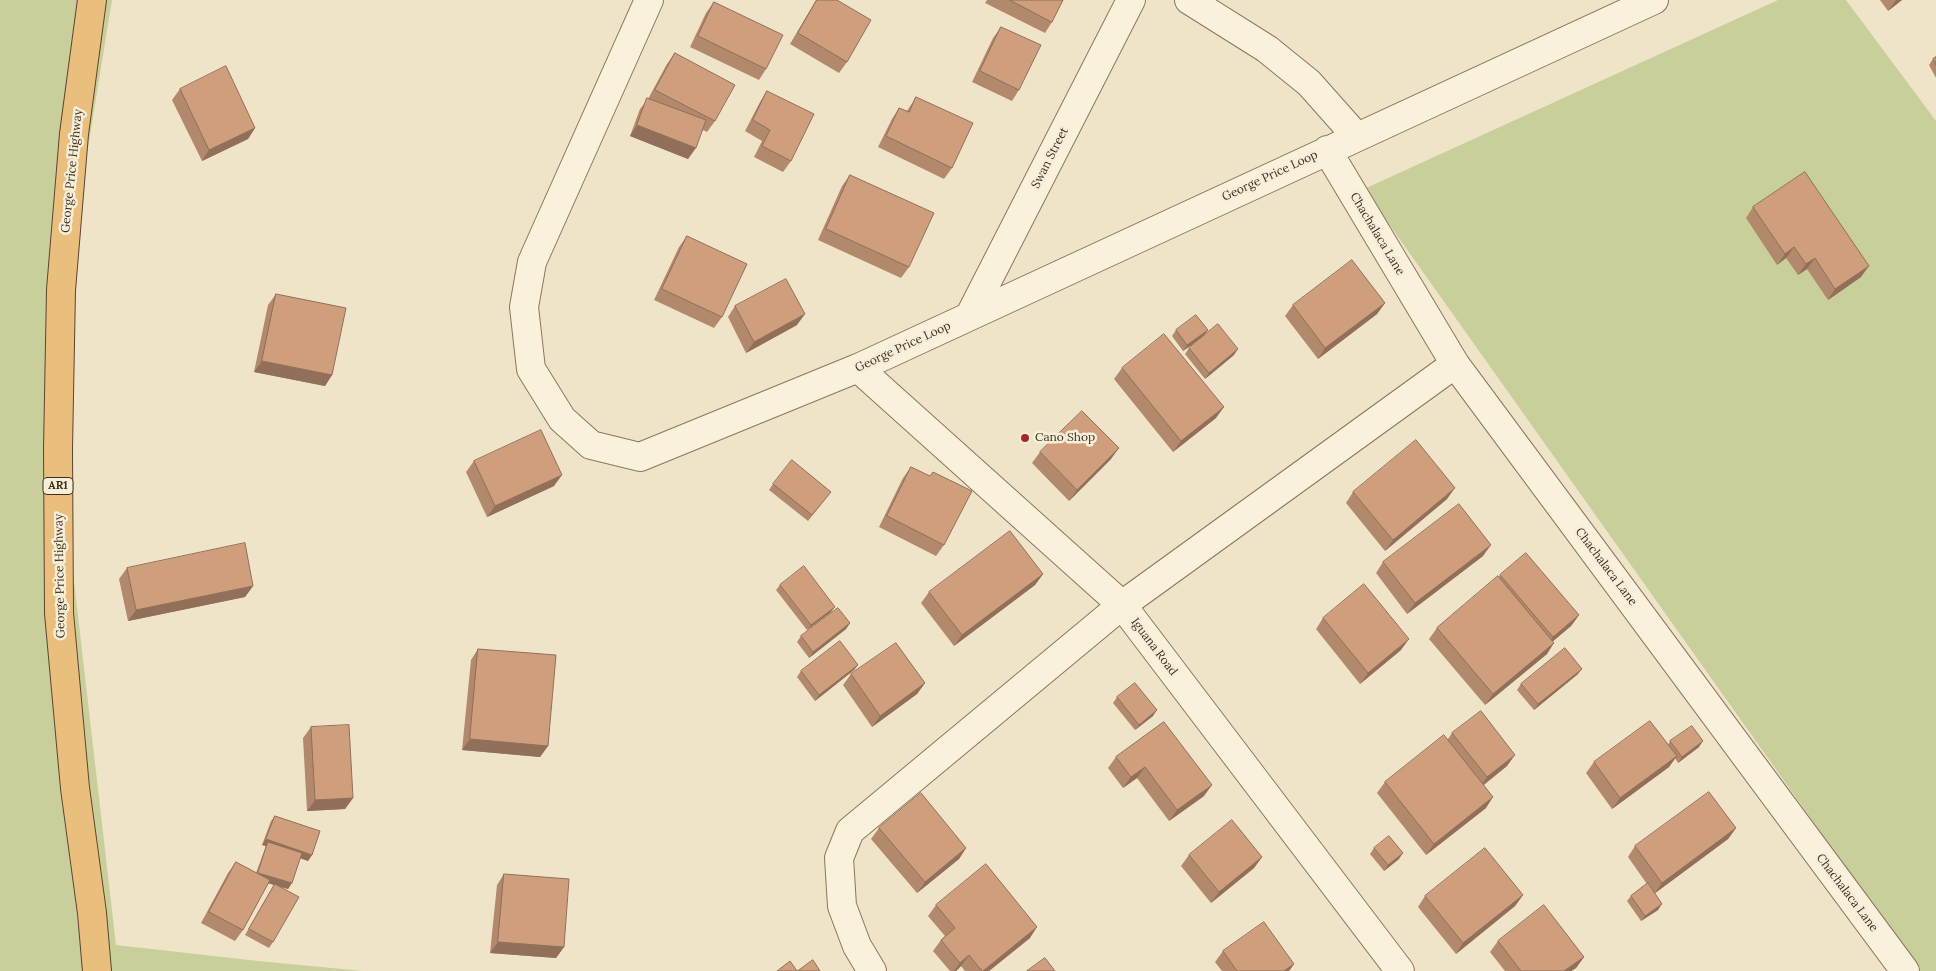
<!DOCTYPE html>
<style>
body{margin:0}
canvas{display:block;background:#f0e4c8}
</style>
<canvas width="1936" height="971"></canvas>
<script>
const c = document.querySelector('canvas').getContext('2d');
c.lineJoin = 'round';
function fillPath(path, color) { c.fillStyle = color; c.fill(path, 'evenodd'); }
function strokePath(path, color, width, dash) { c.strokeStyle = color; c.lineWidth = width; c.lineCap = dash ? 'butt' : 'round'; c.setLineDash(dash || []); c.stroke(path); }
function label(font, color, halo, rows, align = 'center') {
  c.font = font + ' Lora,serif'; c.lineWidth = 5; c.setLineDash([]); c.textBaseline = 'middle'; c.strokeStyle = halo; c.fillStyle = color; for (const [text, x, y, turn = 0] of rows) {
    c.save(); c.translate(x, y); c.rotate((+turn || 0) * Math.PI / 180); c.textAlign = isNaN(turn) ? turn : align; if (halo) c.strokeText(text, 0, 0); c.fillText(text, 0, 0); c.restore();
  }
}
fillPath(new Path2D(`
 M 0,0 L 112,0 L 87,154 L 72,337 L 71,555 L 116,945 L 258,961 L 363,971 L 0,971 Z
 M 1778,0 L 1846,0 L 1936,121 L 1936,971 L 1919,971 L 1364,189 Z`), '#c9cf9b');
const minor = new Path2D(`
 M 649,0 L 532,262 L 524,307 L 531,369 L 562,419 L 591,445 L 640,457 L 858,368 L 1654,0
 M 1189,0 L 1267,49 L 1309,83 L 1357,137
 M 1327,150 L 1455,364 L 1905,971
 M 970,315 L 1131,0
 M 858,368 L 1122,605 L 1400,971
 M 872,971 L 857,946 L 842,906 L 839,858 L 850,831 L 1122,605 L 1455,364`);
const trunk = new Path2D(`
 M 92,0 L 74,134 L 61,290 L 58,449 L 59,613 L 75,788 L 92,913 L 97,971`);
strokePath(minor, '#8d765c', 30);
strokePath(trunk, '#5b4430', 30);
strokePath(minor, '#faf1dc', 28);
strokePath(trunk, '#eabe7c', 28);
fillPath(new Path2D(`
 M 816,0 L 837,0 L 847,62 L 839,73 L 790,44 Z
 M 987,0 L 1063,0 L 1052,22 L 1045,33 L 985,3 Z
 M 1880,0 L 1902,0 L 1888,11 Z
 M 714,2 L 766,69 L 759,80 L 690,47 L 706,13 Z
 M 1001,27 L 1019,90 L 1012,101 L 972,82 L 993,38 Z
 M 675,53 L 715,121 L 707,132 L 703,130 L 688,159 L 630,136 L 640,109 L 648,99 L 667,64 Z
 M 1936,57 L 1936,78 L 1929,65 L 1933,59 Z
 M 180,89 L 255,128 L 248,139 L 202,161 L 172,100 Z
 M 767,91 L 791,161 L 783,172 L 754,157 L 762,141 L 745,131 L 760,102 Z
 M 916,97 L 952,168 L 944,179 L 878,147 L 892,119 L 899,108 L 907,111 Z
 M 850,175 L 909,267 L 901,278 L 818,240 L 842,186 Z
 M 1753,207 L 1861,277 L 1828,300 L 1807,269 L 1798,275 L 1786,258 L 1777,265 L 1746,218 Z
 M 687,236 L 722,317 L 714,328 L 654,300 L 679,247 Z
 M 276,294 L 332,375 L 325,386 L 254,372 L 268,305 Z
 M 1385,303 L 1377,314 L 1318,359 L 1285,316 L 1293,305 Z
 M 735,306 L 797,325 L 746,353 L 728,317 Z
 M 1176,330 L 1204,336 L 1183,351 L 1172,336 Z
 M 1189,348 L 1234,355 L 1205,379 L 1185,354 Z
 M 1122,368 L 1216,418 L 1173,452 L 1114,379 Z
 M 1040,452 L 1111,459 L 1069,501 L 1032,463 Z
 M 474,461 L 554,486 L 487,517 L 466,472 Z
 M 911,467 L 944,545 L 936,556 L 879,527 L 903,478 Z
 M 773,484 L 827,497 L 808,521 L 769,490 Z
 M 1353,492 L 1447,499 L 1385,551 L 1346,503 Z
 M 1483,556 L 1407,614 L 1376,573 L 1383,562 Z
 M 127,568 L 253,586 L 245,597 L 128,621 L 119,579 Z
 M 1043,574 L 1035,585 L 954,646 L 921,603 L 929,592 Z
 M 1500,575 L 1579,615 L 1571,626 L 1553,641 L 1547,654 L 1485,705 L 1429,639 L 1437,628 L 1499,577 Z
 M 780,585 L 831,612 L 807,630 L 776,590 Z
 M 1323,618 L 1401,650 L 1360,684 L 1316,629 Z
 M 850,623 L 846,629 L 809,658 L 797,642 L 801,636 Z
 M 478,649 L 548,746 L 540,757 L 462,750 L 471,660 Z
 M 858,665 L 854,670 L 815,701 L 797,677 L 801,671 Z
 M 851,674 L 925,683 L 917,694 L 872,727 L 843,685 Z
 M 1578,674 L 1534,710 L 1517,690 L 1521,684 Z
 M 1117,697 L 1153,716 L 1135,730 L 1113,703 Z
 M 1164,722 L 1204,796 L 1169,821 L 1137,778 L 1123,788 L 1108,768 L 1116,757 Z
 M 311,727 L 353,798 L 345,809 L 307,811 L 303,738 Z
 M 1452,733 L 1507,766 L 1484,785 L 1486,808 L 1426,855 L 1377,793 L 1385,782 L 1448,739 Z
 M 1670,741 L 1699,747 L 1678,763 L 1675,758 L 1669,767 L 1612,809 L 1586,773 L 1594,762 L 1668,745 Z
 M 275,816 L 312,855 L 308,861 L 300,858 L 292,883 L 288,889 L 281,887 L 273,942 L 269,948 L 245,935 L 274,885 L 268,883 L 243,930 L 235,941 L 201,923 L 228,873 L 236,862 L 256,873 L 266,846 L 262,845 L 271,821 Z
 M 879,828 L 966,848 L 959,859 L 917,893 L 871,839 Z
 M 1736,828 L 1728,839 L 1655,893 L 1658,910 L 1641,921 L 1627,901 L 1631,896 L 1647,884 L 1628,857 L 1635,846 Z
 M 1374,848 L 1399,859 L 1384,871 L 1370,854 Z
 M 1189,855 L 1262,857 L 1254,868 L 1211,903 L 1181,866 Z
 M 504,874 L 564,947 L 556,958 L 490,953 L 497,885 Z
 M 1523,895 L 1515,906 L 1456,954 L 1418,907 L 1425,896 Z
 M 936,905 L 1030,938 L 989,971 L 965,971 L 961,966 L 956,971 L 950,971 L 933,951 L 941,940 L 945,936 L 928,916 Z
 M 1498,941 L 1584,957 L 1576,968 L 1571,971 L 1505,971 L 1490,952 Z
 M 1223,951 L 1294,964 L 1289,971 L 1222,971 L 1215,962 Z`), '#b2896c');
fillPath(new Path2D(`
 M 1896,0 L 1902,0 L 1888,11 Z
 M 637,125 L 696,148 L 688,159 L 630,136 Z
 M 255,128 L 248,139 L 202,161 L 209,150 Z
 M 1794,247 L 1786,258 L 1777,265 L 1785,254 Z
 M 1815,258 L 1807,269 L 1798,275 L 1806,264 Z
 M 1869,266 L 1861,277 L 1828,300 L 1835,289 Z
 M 1385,303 L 1377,314 L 1318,359 L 1325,348 Z
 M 805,314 L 797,325 L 746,353 L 754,342 Z
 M 1208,330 L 1204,336 L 1183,351 L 1187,345 Z
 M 1238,349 L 1234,355 L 1205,379 L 1209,373 Z
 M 262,361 L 332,375 L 325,386 L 254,372 Z
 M 1224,407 L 1216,418 L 1173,452 L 1181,441 Z
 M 1119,448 L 1111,459 L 1069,501 L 1077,490 Z
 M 562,475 L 554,486 L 487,517 L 495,506 Z
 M 1455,488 L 1447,499 L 1385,551 L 1393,540 Z
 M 1491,545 L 1483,556 L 1407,614 L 1415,603 Z
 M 1043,574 L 1035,585 L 954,646 L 962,635 Z
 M 253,586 L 245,597 L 128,621 L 136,610 Z
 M 835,607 L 831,612 L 807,630 L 811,625 Z
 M 1579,615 L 1571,626 L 1545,648 L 1553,637 Z
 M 850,623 L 846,629 L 809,658 L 813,652 Z
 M 1409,639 L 1401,650 L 1360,684 L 1368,673 Z
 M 1554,643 L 1547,654 L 1485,705 L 1493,694 Z
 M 858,665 L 854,670 L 815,701 L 819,695 Z
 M 1582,669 L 1578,674 L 1534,710 L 1538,704 Z
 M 925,683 L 917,694 L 872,727 L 880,716 Z
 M 1157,710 L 1153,716 L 1135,730 L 1139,725 Z
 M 470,739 L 548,746 L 540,757 L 462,750 Z
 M 1703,741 L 1699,747 L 1678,763 L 1682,757 Z
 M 1515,755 L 1507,766 L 1479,788 L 1487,777 Z
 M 1677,756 L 1669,767 L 1612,809 L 1620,798 Z
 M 1145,767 L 1137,778 L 1123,788 L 1131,777 Z
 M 1212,785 L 1204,796 L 1169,821 L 1177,810 Z
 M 1493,797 L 1486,808 L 1426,855 L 1434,844 Z
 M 353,798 L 345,809 L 307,811 L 315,800 Z
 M 1736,828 L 1728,839 L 1654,894 L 1662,883 Z
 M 266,839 L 312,855 L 308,861 L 267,846 L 268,842 L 266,846 L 262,845 Z
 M 966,848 L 959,859 L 917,893 L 925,882 Z
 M 1403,853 L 1399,859 L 1384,871 L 1388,865 Z
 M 1262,857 L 1254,868 L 1211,903 L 1219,892 Z
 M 258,873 L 292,883 L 288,889 L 254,879 Z
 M 1523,895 L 1515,906 L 1456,954 L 1463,943 Z
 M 1662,904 L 1658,910 L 1641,921 L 1645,916 Z
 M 1037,927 L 1030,938 L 989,971 L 983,971 Z
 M 498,942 L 564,947 L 556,958 L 490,953 Z
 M 969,955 L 961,966 L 956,971 L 954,971 L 960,963 Z
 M 1584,957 L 1576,968 L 1571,971 L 1564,971 Z
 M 1294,964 L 1289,971 L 1284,971 Z`), '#916f58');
const building = new Path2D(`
 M 817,0 L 837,0 L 871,20 L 847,62 L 798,33 Z
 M 1010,0 L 1063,0 L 1052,22 Z
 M 714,2 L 783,35 L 766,69 L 698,36 Z
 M 1001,27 L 1041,45 L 1019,90 L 980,71 Z
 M 675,53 L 735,85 L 715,121 L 655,90 Z
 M 1936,57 L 1936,65 L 1933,59 Z
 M 226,66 L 255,128 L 209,150 L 180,89 Z
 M 767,91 L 814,114 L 791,161 L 762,146 L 770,130 L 753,120 Z
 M 916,97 L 973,123 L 952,168 L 886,136 L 899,108 L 909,112 Z
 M 647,98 L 706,120 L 696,148 L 637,125 Z
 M 1805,172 L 1869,266 L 1835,289 L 1815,258 L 1806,264 L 1794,247 L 1785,254 L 1753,207 Z
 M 850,175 L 934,213 L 909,267 L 826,229 Z
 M 687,236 L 747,264 L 722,317 L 662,289 Z
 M 1352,260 L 1385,303 L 1325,348 L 1293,305 Z
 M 786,279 L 805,314 L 754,342 L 735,306 Z
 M 276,294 L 346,308 L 332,375 L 262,361 Z
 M 1196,315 L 1208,330 L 1187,345 L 1176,330 Z
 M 1218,324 L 1238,349 L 1209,373 L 1189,348 Z
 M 1164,334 L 1224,407 L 1181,441 L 1122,368 Z
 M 1082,411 L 1119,448 L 1077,490 L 1040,452 Z
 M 541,430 L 562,475 L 495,506 L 474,461 Z
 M 1416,440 L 1455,488 L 1393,540 L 1353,492 Z
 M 792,460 L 831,492 L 812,515 L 773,484 Z
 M 911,467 L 930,476 L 933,472 L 972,491 L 944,545 L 887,516 Z
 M 1459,504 L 1491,545 L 1415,603 L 1383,562 Z
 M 1010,531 L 1043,574 L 962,635 L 929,592 Z
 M 245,543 L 253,586 L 136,610 L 127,568 Z
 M 1526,553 L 1579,615 L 1553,637 L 1500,575 Z
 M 804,566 L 835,607 L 811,625 L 780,585 Z
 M 1498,576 L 1554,643 L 1493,694 L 1437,628 Z
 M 1364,584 L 1409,639 L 1368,673 L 1323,618 Z
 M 838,608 L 850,623 L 813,652 L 801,636 Z
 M 840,641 L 858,665 L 819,695 L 801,671 Z
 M 896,643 L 925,683 L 880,716 L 851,674 Z
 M 1565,648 L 1582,669 L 1538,704 L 1521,684 Z
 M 478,649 L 556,655 L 548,746 L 470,739 Z
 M 1135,683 L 1157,710 L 1139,725 L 1117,697 Z
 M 1481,711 L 1515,755 L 1487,777 L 1452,733 Z
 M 1650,721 L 1677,756 L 1620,798 L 1594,762 Z
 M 1164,722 L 1212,785 L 1177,810 L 1145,767 L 1131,777 L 1116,757 Z
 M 349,725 L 353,798 L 315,800 L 311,727 Z
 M 1692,726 L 1703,741 L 1682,757 L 1670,741 Z
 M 1444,735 L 1493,797 L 1434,844 L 1385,782 Z
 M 1709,792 L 1736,828 L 1662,883 L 1635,846 Z
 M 921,793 L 966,848 L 925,882 L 879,828 Z
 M 275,816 L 320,831 L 312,855 L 266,839 Z
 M 1232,820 L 1262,857 L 1219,892 L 1189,855 Z
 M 1389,836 L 1403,853 L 1388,865 L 1374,848 Z
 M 268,842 L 302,853 L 292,883 L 258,873 Z
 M 1485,848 L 1523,895 L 1463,943 L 1425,896 Z
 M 236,862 L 270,880 L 243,930 L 209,912 Z
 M 986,864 L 1037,927 L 983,971 L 982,971 L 969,955 L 960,963 L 941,940 L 955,928 L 936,905 Z
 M 504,874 L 569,879 L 564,947 L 498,942 Z
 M 1648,883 L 1662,904 L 1645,916 L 1631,896 Z
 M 275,884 L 299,897 L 273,942 L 249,929 Z
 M 1544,905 L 1584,957 L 1564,971 L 1521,971 L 1498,941 Z
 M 1264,922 L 1294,964 L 1284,971 L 1237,971 L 1223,951 Z
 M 1045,958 L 1055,971 L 1027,971 Z
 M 813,960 L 820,971 L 777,971 L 790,961 L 797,971 Z`);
fillPath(building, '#cf9f7d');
strokePath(building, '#916f58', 1);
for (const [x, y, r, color] of [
 [1025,438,5,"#9e2a2b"]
]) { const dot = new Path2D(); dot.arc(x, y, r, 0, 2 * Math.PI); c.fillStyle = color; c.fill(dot); strokePath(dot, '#f7eed8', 2); }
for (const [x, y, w] of [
 [58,486,30]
]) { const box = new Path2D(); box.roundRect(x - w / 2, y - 8.5, w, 17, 4); c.fillStyle = '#f7eed8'; c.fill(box); strokePath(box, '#3d2e20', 1); }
label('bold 11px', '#3d2e20', null, [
 ["AR1",58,486]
]);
label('12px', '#3d2e20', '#f7eed8', [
 ["Swan Street",1050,158,-63],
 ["George Price Highway",72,171,-84],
 ["George Price Loop",1270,176,-25],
 ["Chachalaca Lane",1377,234,59],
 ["George Price Loop",903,347,-25],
 ["Chachalaca Lane",1606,567,53],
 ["George Price Highway",60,576,-91],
 ["Iguana Road",1154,647,53],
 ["Chachalaca Lane",1847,893,53]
]);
label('12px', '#3d2e20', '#f7eed8', [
 ["Cano Shop",1035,438]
], 'left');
</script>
